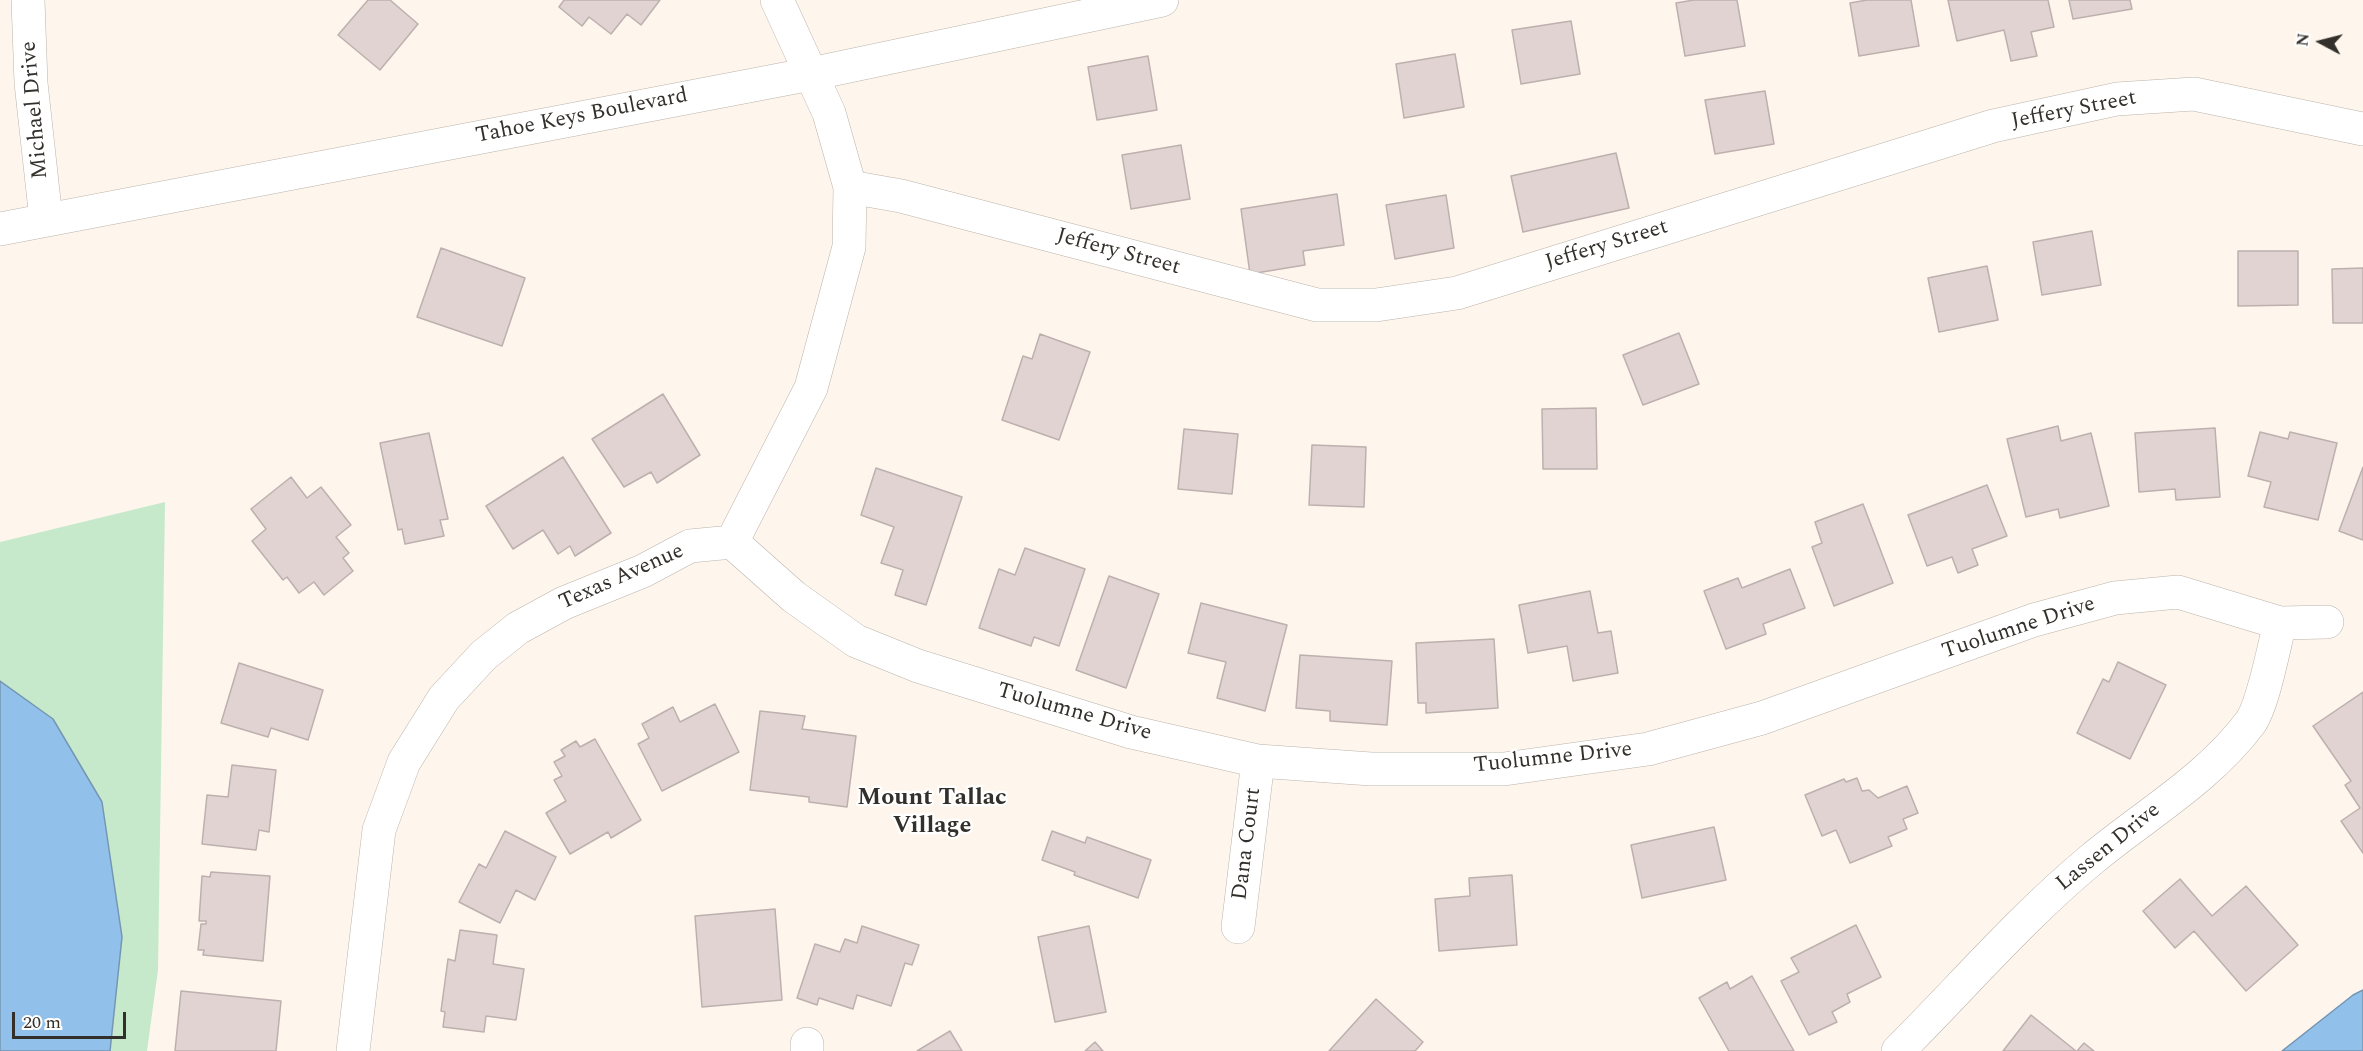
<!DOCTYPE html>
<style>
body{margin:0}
#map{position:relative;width:2363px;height:1051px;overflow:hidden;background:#fef6ed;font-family:Spectral,serif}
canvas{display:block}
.north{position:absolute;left:2291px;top:12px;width:60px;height:60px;-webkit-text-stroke:4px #fff;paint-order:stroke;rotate:277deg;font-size:16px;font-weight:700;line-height:24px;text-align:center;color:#33302c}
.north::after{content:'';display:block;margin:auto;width:21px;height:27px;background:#33302c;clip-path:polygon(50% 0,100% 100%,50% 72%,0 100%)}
.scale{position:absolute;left:12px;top:1012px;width:114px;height:27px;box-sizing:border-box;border:3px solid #33302c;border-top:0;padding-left:8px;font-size:18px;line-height:21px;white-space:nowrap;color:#33302c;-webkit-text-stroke:4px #fff;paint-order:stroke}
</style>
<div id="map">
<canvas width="2363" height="1051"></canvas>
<div class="north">N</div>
<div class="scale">20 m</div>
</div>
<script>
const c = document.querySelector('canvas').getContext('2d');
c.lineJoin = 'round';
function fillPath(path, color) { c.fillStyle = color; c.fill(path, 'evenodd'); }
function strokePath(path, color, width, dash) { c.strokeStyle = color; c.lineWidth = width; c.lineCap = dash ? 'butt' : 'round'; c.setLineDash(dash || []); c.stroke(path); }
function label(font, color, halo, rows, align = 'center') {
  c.font = font + ' Spectral,serif'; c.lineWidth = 4.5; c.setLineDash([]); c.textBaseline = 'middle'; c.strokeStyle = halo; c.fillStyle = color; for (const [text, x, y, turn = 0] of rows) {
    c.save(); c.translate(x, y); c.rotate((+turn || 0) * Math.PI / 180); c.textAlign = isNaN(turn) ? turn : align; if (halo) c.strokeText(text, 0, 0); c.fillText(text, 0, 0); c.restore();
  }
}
fillPath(new Path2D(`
 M 165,502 L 158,970 L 147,1051 L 110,1051 L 122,936 L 53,719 L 0,681 L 0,542 Z`), '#c6e9cb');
const water = new Path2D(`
 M 0,681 L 53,719 L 102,802 L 122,937 L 110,1051 L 0,1051 Z
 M 2363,990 L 2363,1051 L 2282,1051 L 2353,995 Z`);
fillPath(water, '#91c1eb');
strokePath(water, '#7596b2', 1.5);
const building = new Path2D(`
 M 368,0 L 390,0 L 418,24 L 380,70 L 338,35 Z
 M 564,0 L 660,0 L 641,25 L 627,14 L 611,34 L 589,17 L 582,26 L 559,7 Z
 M 1694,0 L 1737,0 L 1745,46 L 1685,56 L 1676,3 Z
 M 1867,0 L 1911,0 L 1919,46 L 1859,56 L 1850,3 Z
 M 1948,0 L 2048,0 L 2054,27 L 2031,32 L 2037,56 L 2011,61 L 2004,30 L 1957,41 Z
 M 2069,0 L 2130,0 L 2132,9 L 2073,19 Z
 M 1571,21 L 1580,74 L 1521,84 L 1512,30 Z
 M 1455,54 L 1464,107 L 1404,118 L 1396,64 Z
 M 1148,56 L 1157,110 L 1097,120 L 1088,67 Z
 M 1765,91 L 1774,144 L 1715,154 L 1705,100 Z
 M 1181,145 L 1190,199 L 1131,209 L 1122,155 Z
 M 1616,153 L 1629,208 L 1523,232 L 1511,176 Z
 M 1337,194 L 1344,245 L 1303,251 L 1305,265 L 1250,274 L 1241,209 Z
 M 1446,195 L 1454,248 L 1395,259 L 1386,205 Z
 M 2092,231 L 2101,285 L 2042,295 L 2033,242 Z
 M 441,248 L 525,278 L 502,346 L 417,317 Z
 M 2238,251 L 2298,251 L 2298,305 L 2238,306 Z
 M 1987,266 L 1998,320 L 1939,332 L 1928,278 Z
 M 2363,268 L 2363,323 L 2333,323 L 2332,269 Z
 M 1679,333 L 1699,384 L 1643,405 L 1623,355 Z
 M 1040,334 L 1090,352 L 1059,440 L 1002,420 L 1023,356 L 1032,359 Z
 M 663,394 L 700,455 L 657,483 L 651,472 L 624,487 L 592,439 Z
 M 1596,408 L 1597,469 L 1543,469 L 1542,409 Z
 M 2058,426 L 2061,441 L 2091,433 L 2109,506 L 2060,518 L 2058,509 L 2026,517 L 2007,439 Z
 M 2215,428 L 2220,497 L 2176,500 L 2175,489 L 2139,492 L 2135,433 Z
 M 1184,429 L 1238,434 L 1232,494 L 1178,489 Z
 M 2260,432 L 2288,439 L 2290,432 L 2337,443 L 2318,520 L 2264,507 L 2271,482 L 2248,476 Z
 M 429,433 L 448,519 L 440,520 L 444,536 L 405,544 L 402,529 L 398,530 L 380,443 Z
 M 1312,445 L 1366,447 L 1364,507 L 1309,505 Z
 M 563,457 L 611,533 L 575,556 L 570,546 L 558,554 L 543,530 L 513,549 L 486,506 Z
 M 2363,467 L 2363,540 L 2339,531 Z
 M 876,468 L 962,497 L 926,605 L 895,595 L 903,570 L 881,563 L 894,527 L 861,515 Z
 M 291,477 L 307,498 L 321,487 L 351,525 L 336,537 L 349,553 L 343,558 L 353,571 L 324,595 L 314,582 L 299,593 L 287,577 L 283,580 L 252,541 L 266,529 L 251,509 Z
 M 1987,485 L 2007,536 L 1972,549 L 1978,565 L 1958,573 L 1952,557 L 1927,566 L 1908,515 Z
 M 1863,504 L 1893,583 L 1834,606 L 1812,547 L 1822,543 L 1815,522 Z
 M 1025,548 L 1085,569 L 1059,646 L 1034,637 L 1031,646 L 979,628 L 999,569 L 1015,575 Z
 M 1790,569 L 1805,608 L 1763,624 L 1766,634 L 1726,649 L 1704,591 L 1738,578 L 1742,588 Z
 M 1109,576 L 1159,594 L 1126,688 L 1076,670 Z
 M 1590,591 L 1598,633 L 1611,631 L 1618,673 L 1573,681 L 1567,646 L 1528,653 L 1519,605 Z
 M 1201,603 L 1287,625 L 1265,711 L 1217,698 L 1226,662 L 1188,653 Z
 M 1494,639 L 1498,708 L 1426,713 L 1426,703 L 1418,703 L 1416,643 Z
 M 1300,655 L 1392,661 L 1387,725 L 1330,721 L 1330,711 L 1296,708 Z
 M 2118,662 L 2166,685 L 2130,759 L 2077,733 L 2103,679 L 2109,682 Z
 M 239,663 L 323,690 L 308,740 L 271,728 L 268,737 L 221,723 Z
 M 2363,692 L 2363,853 L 2341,821 L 2360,808 L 2345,785 L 2351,781 L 2313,726 Z
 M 715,704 L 739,752 L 662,791 L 638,744 L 649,738 L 642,724 L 673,707 L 680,722 Z
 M 760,711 L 805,716 L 802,729 L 856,736 L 847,807 L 809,802 L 809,797 L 750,790 Z
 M 595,739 L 641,820 L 611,838 L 608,832 L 570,854 L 546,813 L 566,801 L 554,780 L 562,776 L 554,762 L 565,756 L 561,750 L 576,741 L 580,747 Z
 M 232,765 L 276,770 L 269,832 L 259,830 L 256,850 L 202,844 L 207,795 L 228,797 Z
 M 1857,778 L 1862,791 L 1869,790 L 1878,798 L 1907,786 L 1918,813 L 1903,819 L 1907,829 L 1888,837 L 1892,846 L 1850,863 L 1836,830 L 1822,836 L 1805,795 L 1844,779 L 1846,782 Z
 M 1714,827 L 1726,880 L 1642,898 L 1631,845 Z
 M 505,831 L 556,857 L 535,900 L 516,890 L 500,923 L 459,902 L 479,864 L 486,868 Z
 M 1052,831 L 1085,843 L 1087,837 L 1151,860 L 1138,898 L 1074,875 L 1075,872 L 1042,860 Z
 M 211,872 L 270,876 L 263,961 L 203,955 L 204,950 L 198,950 L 201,924 L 206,924 L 206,921 L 199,921 L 202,876 L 210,877 Z
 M 1512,875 L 1517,945 L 1439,951 L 1435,899 L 1470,896 L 1469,878 Z
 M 2180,879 L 2212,916 L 2246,886 L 2298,945 L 2246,991 L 2194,931 L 2175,948 L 2143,911 Z
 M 775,909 L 782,1000 L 702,1007 L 695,916 Z
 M 1856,925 L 1881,977 L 1847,994 L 1850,1002 L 1832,1012 L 1837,1022 L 1809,1035 L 1781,981 L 1799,972 L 1791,958 Z
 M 862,926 L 919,945 L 912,965 L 905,963 L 891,1006 L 857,995 L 853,1009 L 819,998 L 817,1005 L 797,998 L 815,944 L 840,952 L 845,939 L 857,943 Z
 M 1089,926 L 1106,1012 L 1055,1022 L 1038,937 Z
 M 460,930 L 497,935 L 493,964 L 524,969 L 516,1020 L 486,1016 L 484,1032 L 443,1027 L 445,1012 L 441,1011 L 448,959 L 455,961 Z
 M 1752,976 L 1794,1051 L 1729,1051 L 1699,998 L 1727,982 L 1730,989 Z
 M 181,991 L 281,1001 L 276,1051 L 175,1051 Z
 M 1376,999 L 1423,1042 L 1415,1051 L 1329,1051 Z
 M 2031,1015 L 2076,1051 L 2003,1051 Z
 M 950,1031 L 962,1051 L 917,1051 Z
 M 1095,1042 L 1103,1051 L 1085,1051 Z
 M 2084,1043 L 2094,1051 L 2077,1051 Z`);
fillPath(building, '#e1d3d1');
strokePath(building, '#bdb0ae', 1.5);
const minor = new Path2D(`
 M 28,0 L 31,83 L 46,219
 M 850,187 L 901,196 L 1317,305 L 1376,305 L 1457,293 L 1993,126 L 2117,99 L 2194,94 L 2363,129
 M 732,542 L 794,597 L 856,641 L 918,666 L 1131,732 L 1258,761 L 1371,769 L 1504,769 L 1648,749 L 1762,718 L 2034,620 L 2115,598 L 2178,592 L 2280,623 L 2327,622
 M 1238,927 L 1258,761
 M 353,1051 L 379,830 L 404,762 L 444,698 L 484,655 L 518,628 L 564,603 L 643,571 L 690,546 L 732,542 L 811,388 L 849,247 L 850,187 L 829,113 L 777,0
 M 807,1051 L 807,1044
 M 1898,1051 C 1962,987 2022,917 2092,859 C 2145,815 2208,779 2250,723 C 2263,706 2274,646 2280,623`);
const tertiary = new Path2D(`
 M 0,229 L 811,74 L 1162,0`);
strokePath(minor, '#bbb3ab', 34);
strokePath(tertiary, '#bbb3ab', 34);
strokePath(minor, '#fff', 33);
strokePath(tertiary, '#fff', 33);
label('22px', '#33302c', '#fff', [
 ["Michael Drive",36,110,-95],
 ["Jeffery Street",2074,111,-11],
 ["Tahoe Keys Boulevard",582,117,-11],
 ["Jeffery Street",1607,246,-17],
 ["Jeffery Street",1118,253,15],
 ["Texas Avenue",622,578,-24],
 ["Tuolumne Drive",2019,629,-18],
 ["Tuolumne Drive",1074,713,16],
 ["Tuolumne Drive",1553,759,-6],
 ["Dana Court",1248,844,-83],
 ["Lassen Drive",2109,848,-39]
]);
label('bold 24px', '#33302c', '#fff', [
 ["Mount Tallac",932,799],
 ["Village",932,827]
]);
</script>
